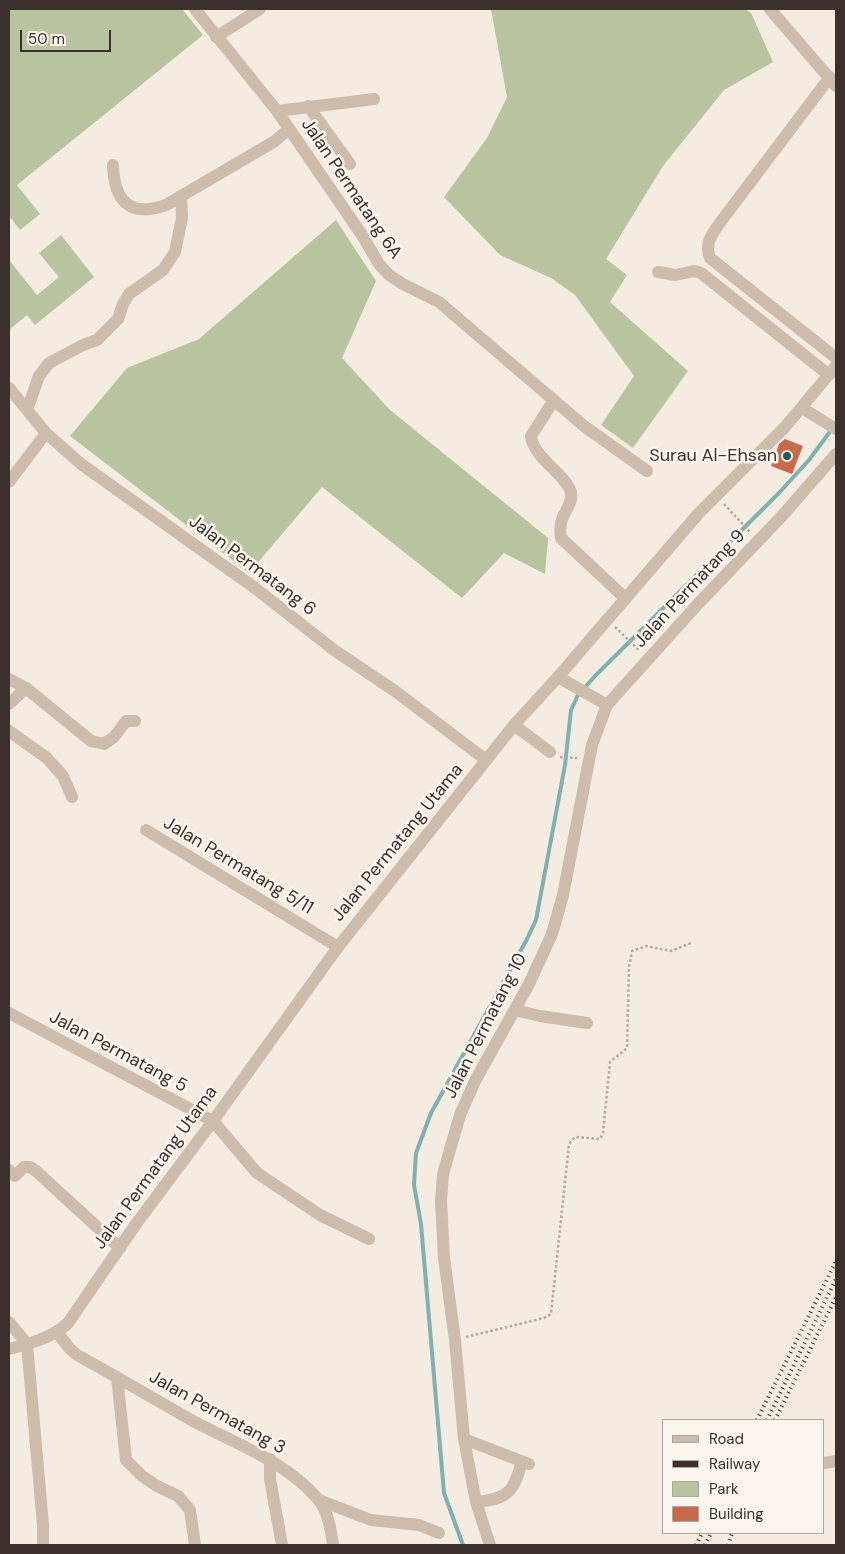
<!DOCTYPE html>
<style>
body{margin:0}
#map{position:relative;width:845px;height:1554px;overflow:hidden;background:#f4ebe1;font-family:"DM Sans",sans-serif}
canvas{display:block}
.frame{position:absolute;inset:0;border:10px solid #3b302b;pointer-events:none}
.legend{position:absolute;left:662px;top:1419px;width:162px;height:115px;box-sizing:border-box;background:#fbf5ee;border:1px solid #aea6a0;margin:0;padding:6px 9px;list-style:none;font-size:15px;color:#3b302b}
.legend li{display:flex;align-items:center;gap:10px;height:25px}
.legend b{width:25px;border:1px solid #aea6a0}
.scale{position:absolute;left:20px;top:30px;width:91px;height:22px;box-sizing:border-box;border:2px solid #3b302b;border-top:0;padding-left:6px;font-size:15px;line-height:18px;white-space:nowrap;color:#3b302b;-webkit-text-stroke:4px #fbf5ee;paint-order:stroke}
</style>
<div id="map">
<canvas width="845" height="1554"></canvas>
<div class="frame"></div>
<ul class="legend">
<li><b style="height:6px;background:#cdbbac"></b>Road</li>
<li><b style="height:6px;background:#3b302b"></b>Railway</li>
<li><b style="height:14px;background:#b8c4a0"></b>Park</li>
<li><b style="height:14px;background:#c8694b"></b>Building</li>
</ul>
<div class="scale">50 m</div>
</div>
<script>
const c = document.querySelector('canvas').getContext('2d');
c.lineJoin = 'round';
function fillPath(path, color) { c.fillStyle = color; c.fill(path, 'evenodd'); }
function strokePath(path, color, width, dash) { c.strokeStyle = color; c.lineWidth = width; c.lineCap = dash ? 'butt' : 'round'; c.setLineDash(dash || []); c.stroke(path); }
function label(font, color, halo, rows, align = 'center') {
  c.font = font + ' "DM Sans",sans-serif'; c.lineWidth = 5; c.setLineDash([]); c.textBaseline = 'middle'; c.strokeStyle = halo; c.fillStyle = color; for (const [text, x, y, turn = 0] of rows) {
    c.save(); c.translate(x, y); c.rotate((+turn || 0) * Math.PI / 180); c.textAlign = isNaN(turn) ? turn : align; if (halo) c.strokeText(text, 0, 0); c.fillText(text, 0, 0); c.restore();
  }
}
fillPath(new Path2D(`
 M 9,9 L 182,9 L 203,35 L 17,185 L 40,214 L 20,230 L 9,216 Z
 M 491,9 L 745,9 L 751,13 L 773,62 L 724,90 L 663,166 L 606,259 L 627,275 L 610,302 L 688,371 L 633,448 L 601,425 L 634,376 L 575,295 L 551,278 L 500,255 L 444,197 L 487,138 L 507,97 Z
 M 336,220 L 376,281 L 342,358 L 390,410 L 548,538 L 545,574 L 504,553 L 462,598 L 322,487 L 249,573 L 70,436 L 127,368 L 199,339 Z
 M 61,235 L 94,277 L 35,325 L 27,315 L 9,330 L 9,260 L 37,295 L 59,277 L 39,253 Z`), '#b8c4a0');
strokePath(new Path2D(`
 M 463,1545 L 444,1493 L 421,1224 L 414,1185 L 416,1153 L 431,1113 L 526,941 L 536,920 L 565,765 L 571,710 L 578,695 L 596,675 L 779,493 L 809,460 L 832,429`), '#7fb0b2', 4);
fillPath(new Path2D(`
 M 785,439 L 803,446 L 792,474 L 771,466 L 779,444 Z`), '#c8694b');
strokePath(new Path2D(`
 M 724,504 L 751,533
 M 615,627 L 640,651
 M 560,757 L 577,758
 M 466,1337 L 544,1318 L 551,1314 L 569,1144 L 575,1137 L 600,1139 L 603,1133 L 610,1062 L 627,1048 L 629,967 L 632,951 L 647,946 L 671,951 L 691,943`), '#b9a596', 2.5, [2.5, 2.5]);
strokePath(new Path2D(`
 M 195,9 L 277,111 L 362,235 L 379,264 L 389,275 L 403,284 L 439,302 L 584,426 L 647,471
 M 770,9 L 836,86
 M 216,37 L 260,9
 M 830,77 L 722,220 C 713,233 704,242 710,258 L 836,358
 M 308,106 L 350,164
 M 277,111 L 374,99
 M 113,165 C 114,201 130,218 166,205 L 275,141 L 289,129
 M 658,272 L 675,275 L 694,271 L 701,273 L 829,375
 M 9,388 L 46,433 L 81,464 L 255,588 L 334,650 L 395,691 L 486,760
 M 554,400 L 531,436 C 533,458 568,476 571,493 C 573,502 565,511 562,519 C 560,525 560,532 561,538 L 625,598
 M 802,408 L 836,429
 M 27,410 L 39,376 L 49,363 L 83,345 L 97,340 L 118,319 L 123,304 L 129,294 L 163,270 L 175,252 L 182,218 L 181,196
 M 9,482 L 46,433
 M 558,677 L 607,705
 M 9,679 L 26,688 L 91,741 L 104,744 L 114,737 L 126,721 L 135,721
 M 9,704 L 26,688
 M 514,725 L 550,752
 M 9,731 L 47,758 L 63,776 L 72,797
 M 146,830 L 338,947
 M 515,1010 L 540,1016 L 587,1023
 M 9,1013 L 213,1121 L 257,1173 L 320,1215 L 369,1239
 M 9,1170 L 15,1176 L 24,1167 L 30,1167 L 36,1171 L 120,1248
 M 9,1322 L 27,1344 L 43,1525 L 43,1545
 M 57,1332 L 70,1349 L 77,1355 C 116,1376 154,1399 193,1421 C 236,1444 285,1461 318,1499 C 328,1511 331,1530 333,1545
 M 9,1349 C 29,1344 52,1338 68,1323 L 136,1224 L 213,1121 L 338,947 L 514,725 L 558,677 L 699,513 L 785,427 L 836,366
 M 117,1377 L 126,1460 L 142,1476 L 157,1486 L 178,1496 L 190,1510 L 195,1545
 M 464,1439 L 529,1464
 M 270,1459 L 270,1479 L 282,1545
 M 824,1463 L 836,1461
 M 319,1500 L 371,1520 L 419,1525 L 439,1533
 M 476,1502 C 508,1499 514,1492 522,1461
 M 490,1545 L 476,1502 L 464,1439 L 455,1340 L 444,1258 L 441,1201 L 443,1174 L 460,1115 L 475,1081 L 529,984 L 552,934 L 563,895 L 592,745 L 607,705 L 697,605 L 782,516 L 836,454`), '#cdbbac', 12);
strokePath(new Path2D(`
 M 757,1420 L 836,1261
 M 767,1420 L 836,1279
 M 775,1420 L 836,1297
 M 696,1545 L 702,1533
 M 705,1545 L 711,1533
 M 728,1545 L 732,1533`), '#3b302b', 4, [1, 4]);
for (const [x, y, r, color] of [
 [787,456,5,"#1f5a5e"]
]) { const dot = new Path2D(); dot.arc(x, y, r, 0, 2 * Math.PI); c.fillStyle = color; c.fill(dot); strokePath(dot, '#fbf5ee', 2); }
label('18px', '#3b302b', '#fbf5ee', [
 ["Jalan Permatang 6A",351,189,56],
 ["Jalan Permatang 6",252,566,37],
 ["Jalan Permatang 9",690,589,-47],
 ["Jalan Permatang Utama",398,843,-51],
 ["Jalan Permatang 5/11",238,866,31],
 ["Jalan Permatang 10",486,1026,-63],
 ["Jalan Permatang 5",118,1052,28],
 ["Jalan Permatang Utama",156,1168,-54],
 ["Jalan Permatang 3",217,1413,29]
]);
label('18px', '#3b302b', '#fbf5ee', [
 ["Surau Al-Ehsan",777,456]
], 'right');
</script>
